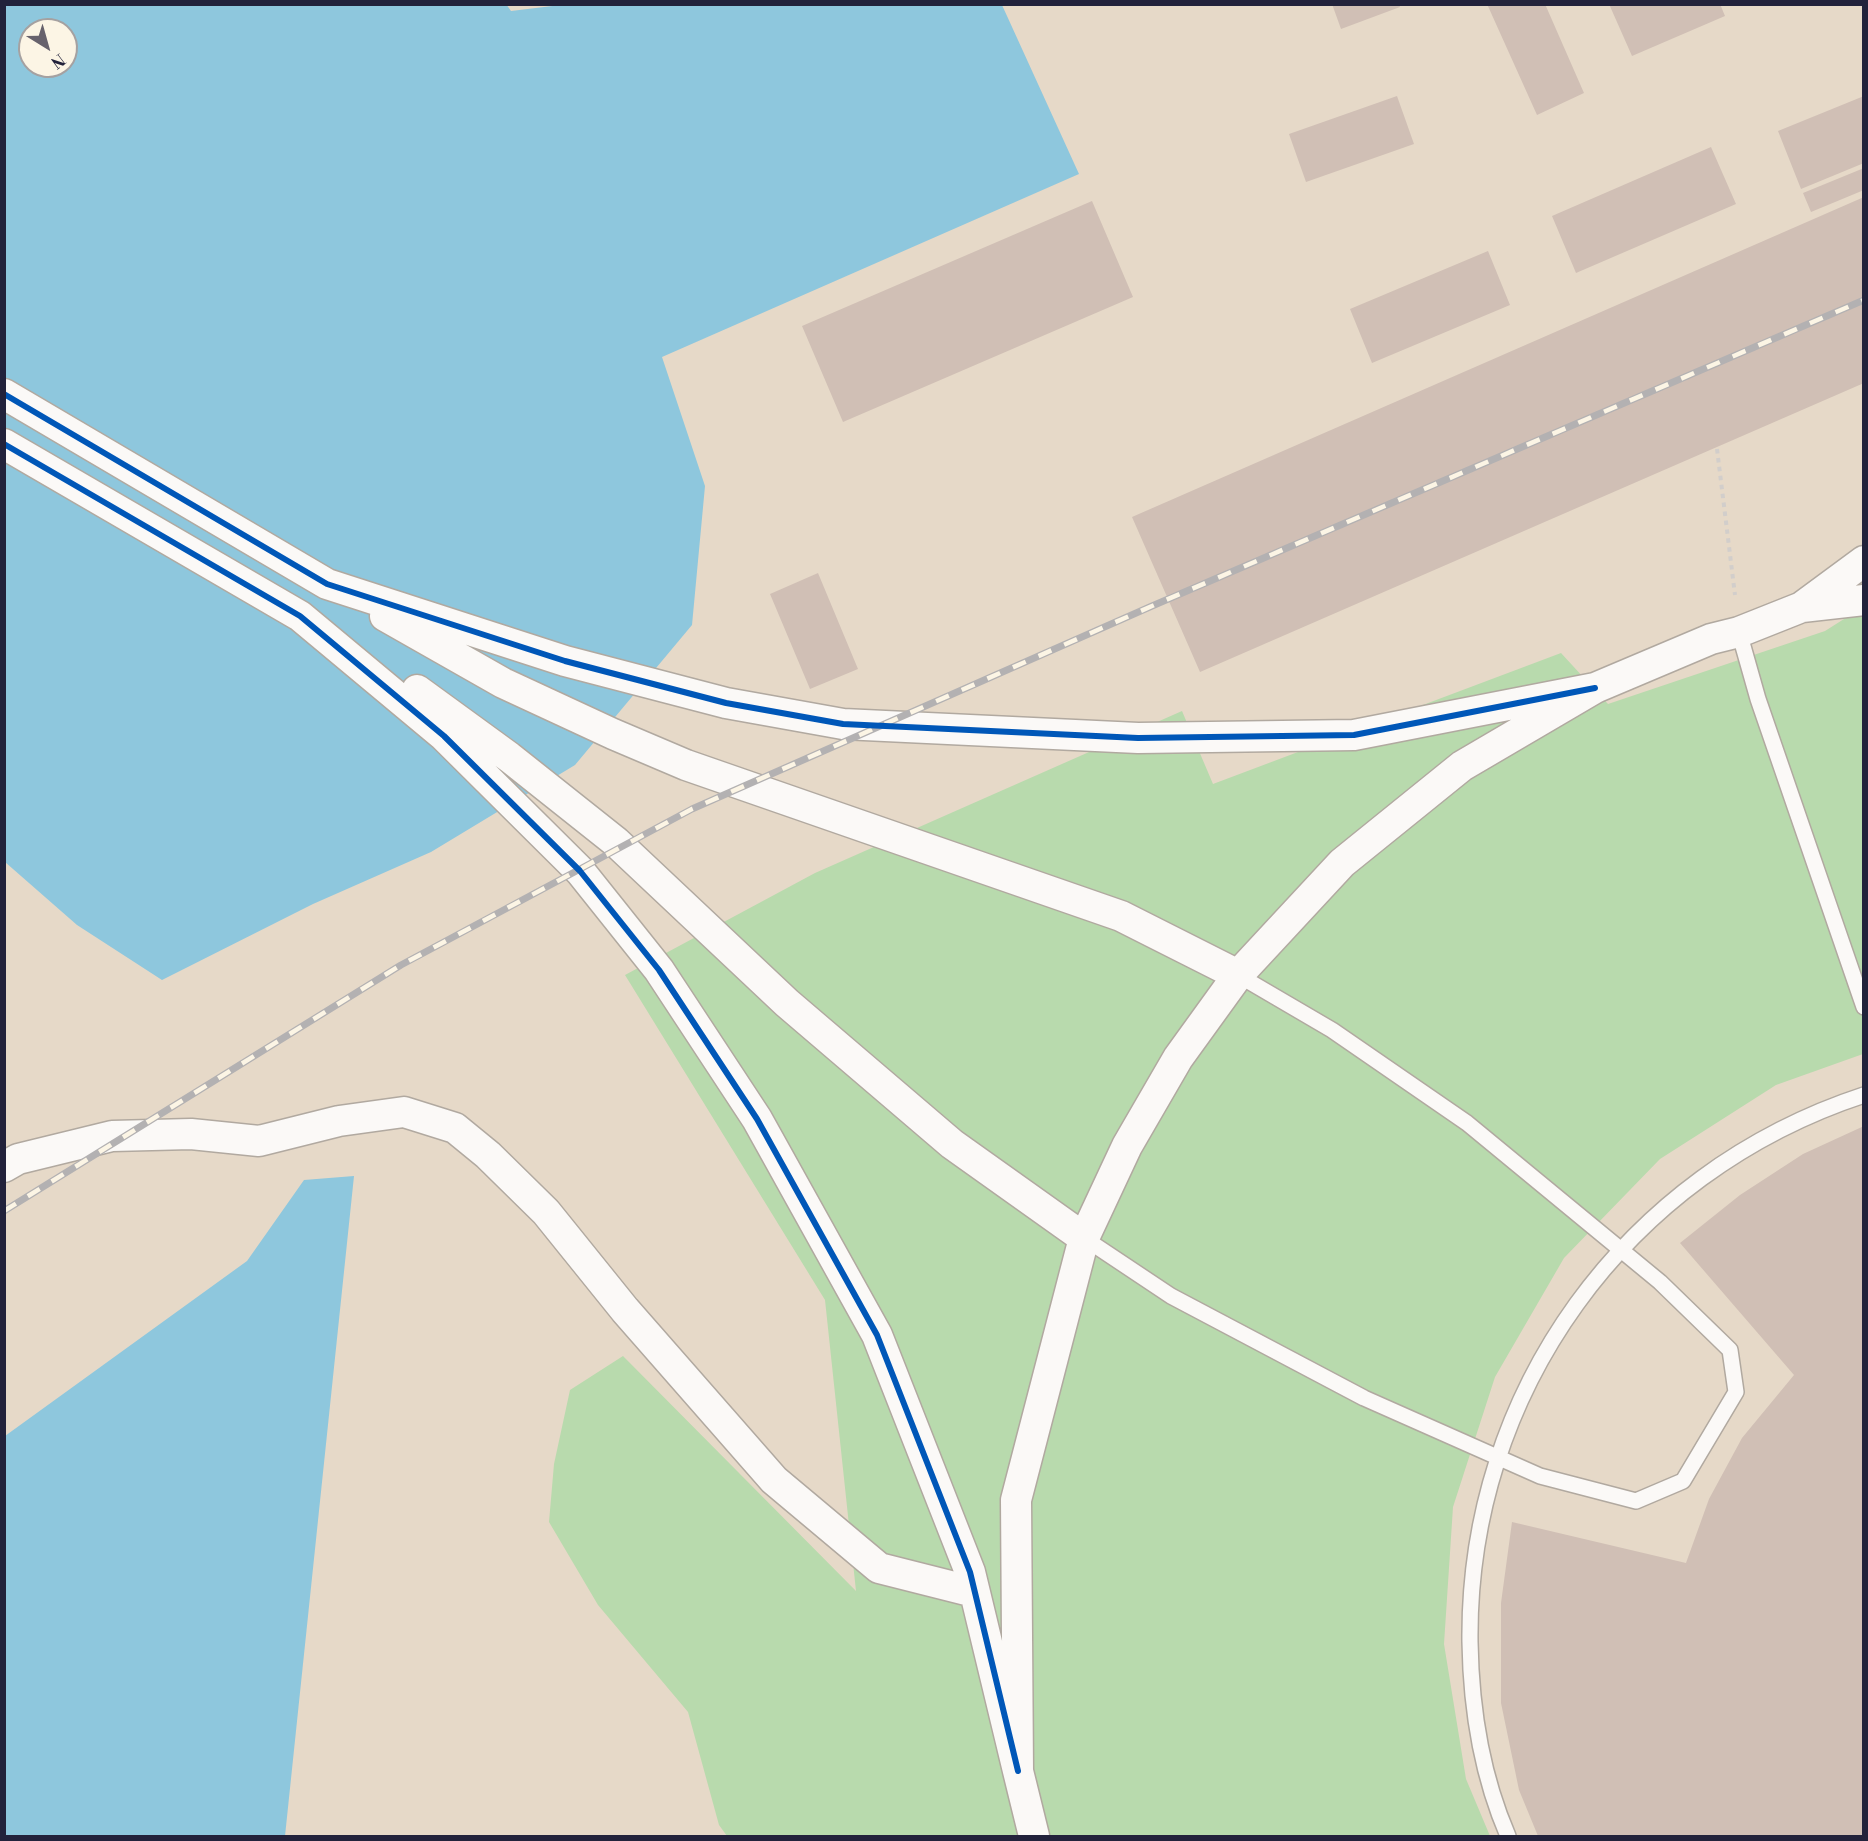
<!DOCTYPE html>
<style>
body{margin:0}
#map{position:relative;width:1868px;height:1841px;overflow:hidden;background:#e6d9c8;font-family:"Libre Bodoni",serif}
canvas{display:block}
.frame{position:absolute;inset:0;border:6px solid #22223b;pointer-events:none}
.north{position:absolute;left:18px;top:18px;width:60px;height:60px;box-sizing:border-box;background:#fcf5e5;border:2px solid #a5a1a1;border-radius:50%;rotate:143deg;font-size:16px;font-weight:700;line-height:24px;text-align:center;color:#22223b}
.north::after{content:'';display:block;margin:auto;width:21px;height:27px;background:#67626c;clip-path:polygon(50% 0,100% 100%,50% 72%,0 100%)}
</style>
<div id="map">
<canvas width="1868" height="1841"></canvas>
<div class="frame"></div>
<div class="north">N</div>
</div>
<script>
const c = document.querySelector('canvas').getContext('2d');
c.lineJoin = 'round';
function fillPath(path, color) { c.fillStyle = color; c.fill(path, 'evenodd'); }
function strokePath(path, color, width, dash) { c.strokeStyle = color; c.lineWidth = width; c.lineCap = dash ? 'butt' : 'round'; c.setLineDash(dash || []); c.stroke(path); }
fillPath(new Path2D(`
 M 1863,607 L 1863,1054 L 1776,1085 L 1660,1159 L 1564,1258 L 1495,1377 L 1453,1507 L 1444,1644 L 1466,1779 L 1490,1836 L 727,1836 L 719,1825 L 688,1712 L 598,1605 L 549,1522 L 554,1464 L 570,1390 L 623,1356 L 856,1591 L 825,1300 L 625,975 L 815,873 L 1182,711 L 1213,784 L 1561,653 L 1608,704 L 1825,631 Z`), '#b8daad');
fillPath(new Path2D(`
 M 506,4 L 511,11 L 569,4 L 1002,5 L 1079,174 L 662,357 L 705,486 L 692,625 L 575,765 L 431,852 L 313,904 L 162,980 L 77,925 L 5,862 L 5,5 ZM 30,30 L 66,30 L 66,66 L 30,66 Z
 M 354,1176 L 285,1836 L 5,1836 L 5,1436 L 247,1261 L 304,1180 Z`), '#8ec7dd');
fillPath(new Path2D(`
 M 1332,4 L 1399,4 L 1400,7 L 1341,29 Z
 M 1487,4 L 1545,4 L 1584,93 L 1537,115 Z
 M 1609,4 L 1720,4 L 1725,16 L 1632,56 Z
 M 1397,96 L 1414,144 L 1306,182 L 1289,134 Z
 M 1864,96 L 1864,163 L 1801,189 L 1778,131 Z
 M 1711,147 L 1736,204 L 1576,273 L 1552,216 Z
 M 1864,168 L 1864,190 L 1811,212 L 1803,193 Z
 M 1864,197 L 1864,383 L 1200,672 L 1132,517 Z
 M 1092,201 L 1133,297 L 843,422 L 802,326 Z
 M 1488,251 L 1510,305 L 1372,363 L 1350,309 Z
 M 818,573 L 858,669 L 810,689 L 770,594 Z
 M 1864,1126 L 1864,1836 L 1538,1836 L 1519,1790 L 1501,1703 L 1501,1603 L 1512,1522 L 1686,1563 L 1709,1499 L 1742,1438 L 1794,1375 L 1680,1243 L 1740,1195 L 1803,1154 Z`), '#d0bfb5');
const service = new Path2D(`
 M 1739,632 L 1758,699 L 1864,1007
 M 1084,1238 L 1171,1296 L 1364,1398 L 1540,1476 L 1636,1501 L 1683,1481 L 1736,1392 L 1730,1350 L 1660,1282 L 1467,1123 L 1332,1030 L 1238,975
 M 1508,1836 C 1482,1776 1471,1708 1470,1642 C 1467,1392 1626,1173 1864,1095`);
const minor = new Path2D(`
 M 4,394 L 327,584 L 565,661 L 726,703 L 843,724 L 1138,738 L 1354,735 L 1595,688
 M 4,444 L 300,616 L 444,736 L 580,871 L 659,970 L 757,1119 L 877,1335 L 970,1572 L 1018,1771
 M 1803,606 L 1864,561
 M 385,616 L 503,683 L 613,734 L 686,765 L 1121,916 L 1238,975
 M 417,690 L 509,757 L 616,842 L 787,1003 L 952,1144 L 1084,1238
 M 4,1167 L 18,1159 L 112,1136 L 191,1134 L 259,1141 L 339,1121 L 404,1112 L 455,1128 L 488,1155 L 546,1212 L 625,1310 L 774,1480 L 879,1568 L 974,1592
 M 1034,1836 L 1018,1771 L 1016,1500 L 1084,1238 L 1127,1146 L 1178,1058 L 1238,975 L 1342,863 L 1462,766 L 1595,688 L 1711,639 L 1739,632 L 1802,607 L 1864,600`);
strokePath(service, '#b1a9a0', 18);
strokePath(minor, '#b1a9a0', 33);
strokePath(new Path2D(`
 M 1717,449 L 1735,595`), '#d2cecb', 4, [4.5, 4.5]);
strokePath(service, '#fbf9f7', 15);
strokePath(minor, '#fbf9f7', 30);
const rail = new Path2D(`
 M 4,1211 L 401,965 L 692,809 L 1152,606 L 1864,300`);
strokePath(rail, '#b3b1b2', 7);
strokePath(rail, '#fcf5e5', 4.5, [14]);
strokePath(new Path2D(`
 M 4,394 L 327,584 L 565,661 L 726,703 L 843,724 L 1138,738 L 1354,735 L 1595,688
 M 4,444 L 300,616 L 444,736 L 580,871 L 659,970 L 757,1119 L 877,1335 L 970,1572 L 1018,1771`), '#0057b8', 6);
</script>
